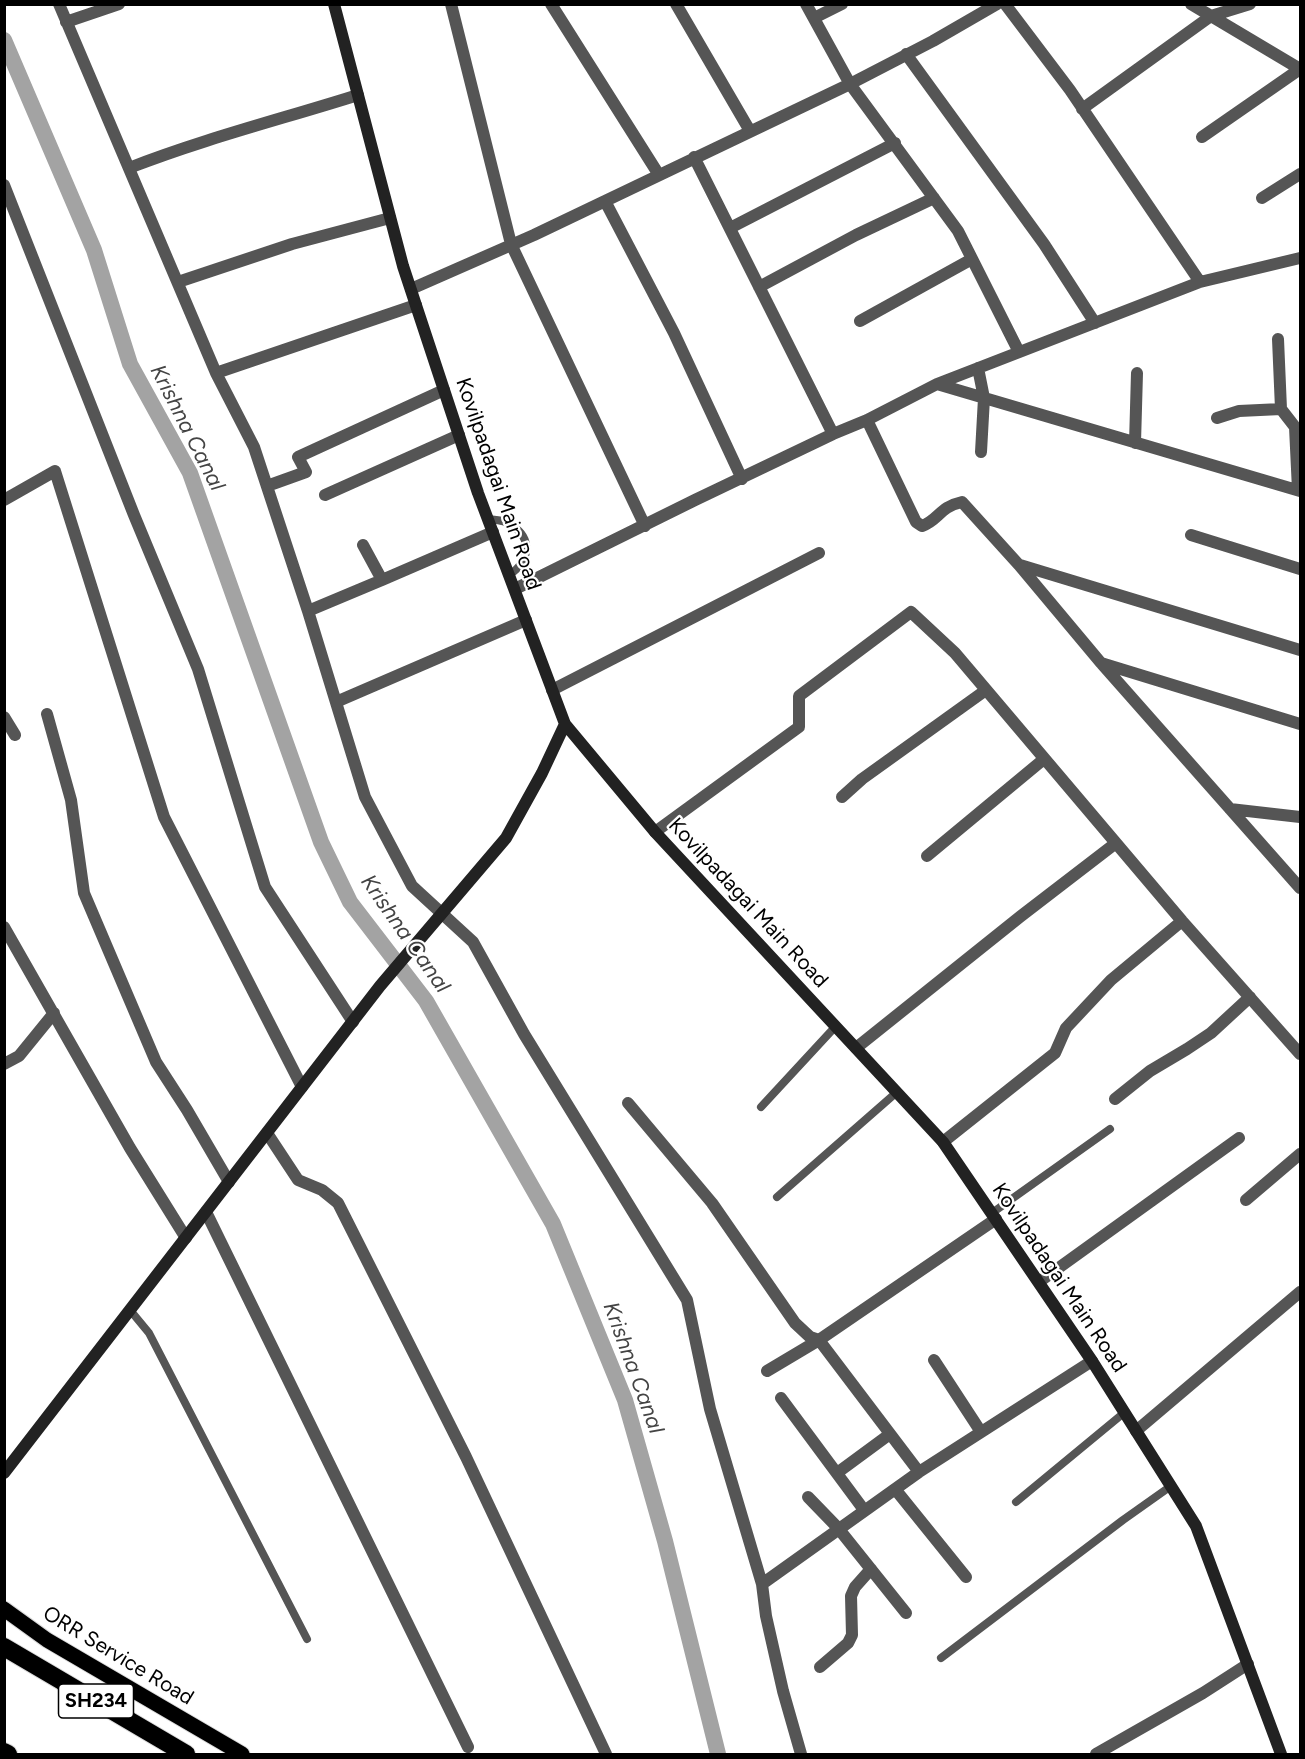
<!DOCTYPE html>
<style>
body{margin:0}
#map{position:relative;width:1305px;height:1759px;overflow:hidden;background:#fff;font-family:Figtree,sans-serif}
canvas{display:block}
.frame{position:absolute;inset:0;border:6px solid #000;pointer-events:none}
</style>
<div id="map">
<canvas width="1305" height="1759"></canvas>
<div class="frame"></div>
</div>
<script>
const c = document.querySelector('canvas').getContext('2d');
c.lineJoin = 'round';
function strokePath(path, color, width, dash) { c.strokeStyle = color; c.lineWidth = width; c.lineCap = dash ? 'butt' : 'round'; c.setLineDash(dash || []); c.stroke(path); }
function label(font, color, halo, rows, align = 'center') {
  c.font = font + ' Figtree,sans-serif'; c.lineWidth = 4.5; c.setLineDash([]); c.textBaseline = 'middle'; c.strokeStyle = halo; c.fillStyle = color; for (const [text, x, y, turn = 0] of rows) {
    c.save(); c.translate(x, y); c.rotate((+turn || 0) * Math.PI / 180); c.textAlign = isNaN(turn) ? turn : align; if (halo) c.strokeText(text, 0, 0); c.fillText(text, 0, 0); c.restore();
  }
}
strokePath(new Path2D(`
 M 4,40 L 94,250 L 130,364 L 190,473 L 321,842 L 350,902 L 426,1001 L 553,1224 L 625,1400 L 665,1541 L 718,1754`), '#a3a3a3', 16);
const primary = new Path2D(`
 M 4,1609 L 47,1640 L 242,1754`);
const highway = new Path2D(`
 M 4,1647 L 186,1754
 M 4,1752 L 8,1754`);
strokePath(primary, '#dbdbdb', 17);
strokePath(highway, '#dbdbdb', 20);
strokePath(new Path2D(`
 M 488,519 C 496,520 505,520 511,525 C 534,539 529,562 509,575
 M 761,1107 L 835,1027
 M 777,1197 L 897,1092
 M 992,1213 L 1110,1129
 M 130,1310 L 149,1333 L 307,1639
 M 1016,1502 L 1125,1412
 M 941,1658 L 1123,1520 L 1171,1486`), '#555', 8);
strokePath(new Path2D(`
 M 59,4 L 216,373 L 254,447 L 308,611 L 365,797 L 412,886 L 473,942 L 524,1034 L 687,1300 L 710,1409 L 762,1584 L 766,1616 L 783,1691 L 801,1754
 M 451,4 L 511,244 L 645,526
 M 551,4 L 659,175
 M 676,4 L 750,131
 M 806,4 L 850,84 L 958,231 L 1019,352
 M 1005,4 L 1070,90 L 1200,282
 M 1191,4 L 1300,69
 M 814,18 L 842,4
 M 66,22 L 119,4
 M 906,54 L 1044,244 L 1095,323
 M 1082,109 L 1211,16 L 1250,4
 M 1202,137 L 1300,69
 M 694,157 L 833,434
 M 129,168 C 203,139 282,119 358,95
 M 4,185 L 134,515 L 198,669 L 265,887 L 353,1022
 M 1262,198 L 1300,174
 M 605,201 L 674,333 L 742,479
 M 730,228 L 895,143
 M 178,282 L 292,244 L 390,218
 M 759,287 L 856,235 L 934,198
 M 411,289 L 534,235 L 850,84 L 933,41 L 997,4
 M 860,321 L 972,259
 M 1278,339 L 1281,409 L 1295,427 L 1298,490
 M 978,368 L 984,398 L 981,452
 M 216,373 L 416,305
 M 937,384 L 1300,491
 M 1217,418 L 1239,411 L 1281,409
 M 867,420 L 916,522 L 922,526 C 939,520 939,507 962,502 L 1019,565 L 1101,663 L 1300,724
 M 1135,443 L 1137,373
 M 267,486 L 306,472 L 298,457 L 444,390
 M 325,495 L 459,435
 M 4,500 L 55,471 L 164,817 L 302,1087
 M 1191,535 L 1300,569
 M 363,545 L 382,580 L 493,532
 M 1020,565 L 1300,650
 M 515,589 L 695,500 L 833,434 L 867,420 L 937,384 L 1200,282 L 1300,258
 M 308,611 L 382,580
 M 1102,664 L 1300,888
 M 552,690 L 819,553
 M 336,702 L 526,620
 M 47,714 L 71,800 L 84,893 L 156,1062 L 187,1110 L 229,1182
 M 4,717 L 15,735
 M 842,797 L 862,779 L 986,690
 M 1230,809 L 1300,817
 M 655,832 L 799,727 L 799,696 L 911,612 L 955,653 L 1182,921 L 1300,1054
 M 927,856 L 1044,759
 M 4,927 L 130,1148 L 186,1238
 M 856,1048 L 1021,916 L 1116,843
 M 4,1064 L 19,1056 L 54,1013
 M 1115,1099 L 1150,1071 L 1187,1049 L 1211,1033 L 1250,997
 M 628,1103 L 712,1203 L 795,1323 L 810,1337 L 819,1340 L 919,1472
 M 267,1133 L 298,1180 L 322,1190 L 338,1203 L 466,1457 L 606,1754
 M 943,1142 L 1055,1053 L 1066,1028 L 1111,980 L 1182,921
 M 1246,1200 L 1300,1154
 M 206,1212 L 468,1747
 M 1039,1282 L 1239,1138
 M 934,1360 L 981,1432
 M 767,1371 L 819,1340 L 996,1219
 M 781,1398 L 864,1510
 M 1136,1431 L 1300,1292
 M 837,1473 L 890,1434
 M 895,1489 L 966,1577
 M 808,1497 L 838,1528 L 906,1613
 M 762,1584 L 919,1472 L 1092,1361
 M 820,1667 L 848,1643 L 852,1635 L 851,1596 L 855,1587 L 871,1569
 M 1096,1754 L 1203,1693 L 1248,1664`), '#555', 12);
strokePath(new Path2D(`
 M 334,4 L 403,266 L 478,493 L 565,724 L 655,832 L 943,1142 L 1092,1361 L 1196,1526 L 1281,1754
 M 4,1473 L 380,986 L 506,838 L 542,773 L 565,724`), '#222', 12);
strokePath(primary, '#000', 15);
strokePath(highway, '#000', 18);
for (const [x, y, w] of [
 [96,1701,75]
]) { const box = new Path2D(); box.roundRect(x - w / 2, y - 17, w, 34, 4.5); c.fillStyle = '#fff'; c.fill(box); strokePath(box, '#000', 1.5); }
label('bold 20px', '#000', null, [
 ["SH234",96,1701]
]);
label('21px', '#000', '#fff', [
 ["Kovilpadagai Main Road",498,484,71],
 ["Kovilpadagai Main Road",748,903,47],
 ["Kovilpadagai Main Road",1059,1278,56],
 ["ORR Service Road",118,1656,31]
]);
label('italic 22px', '#444', '#fff', [
 ["Krishna Canal",187,428,63],
 ["Krishna Canal",405,934,55],
 ["Krishna Canal",633,1368,70]
]);
</script>
